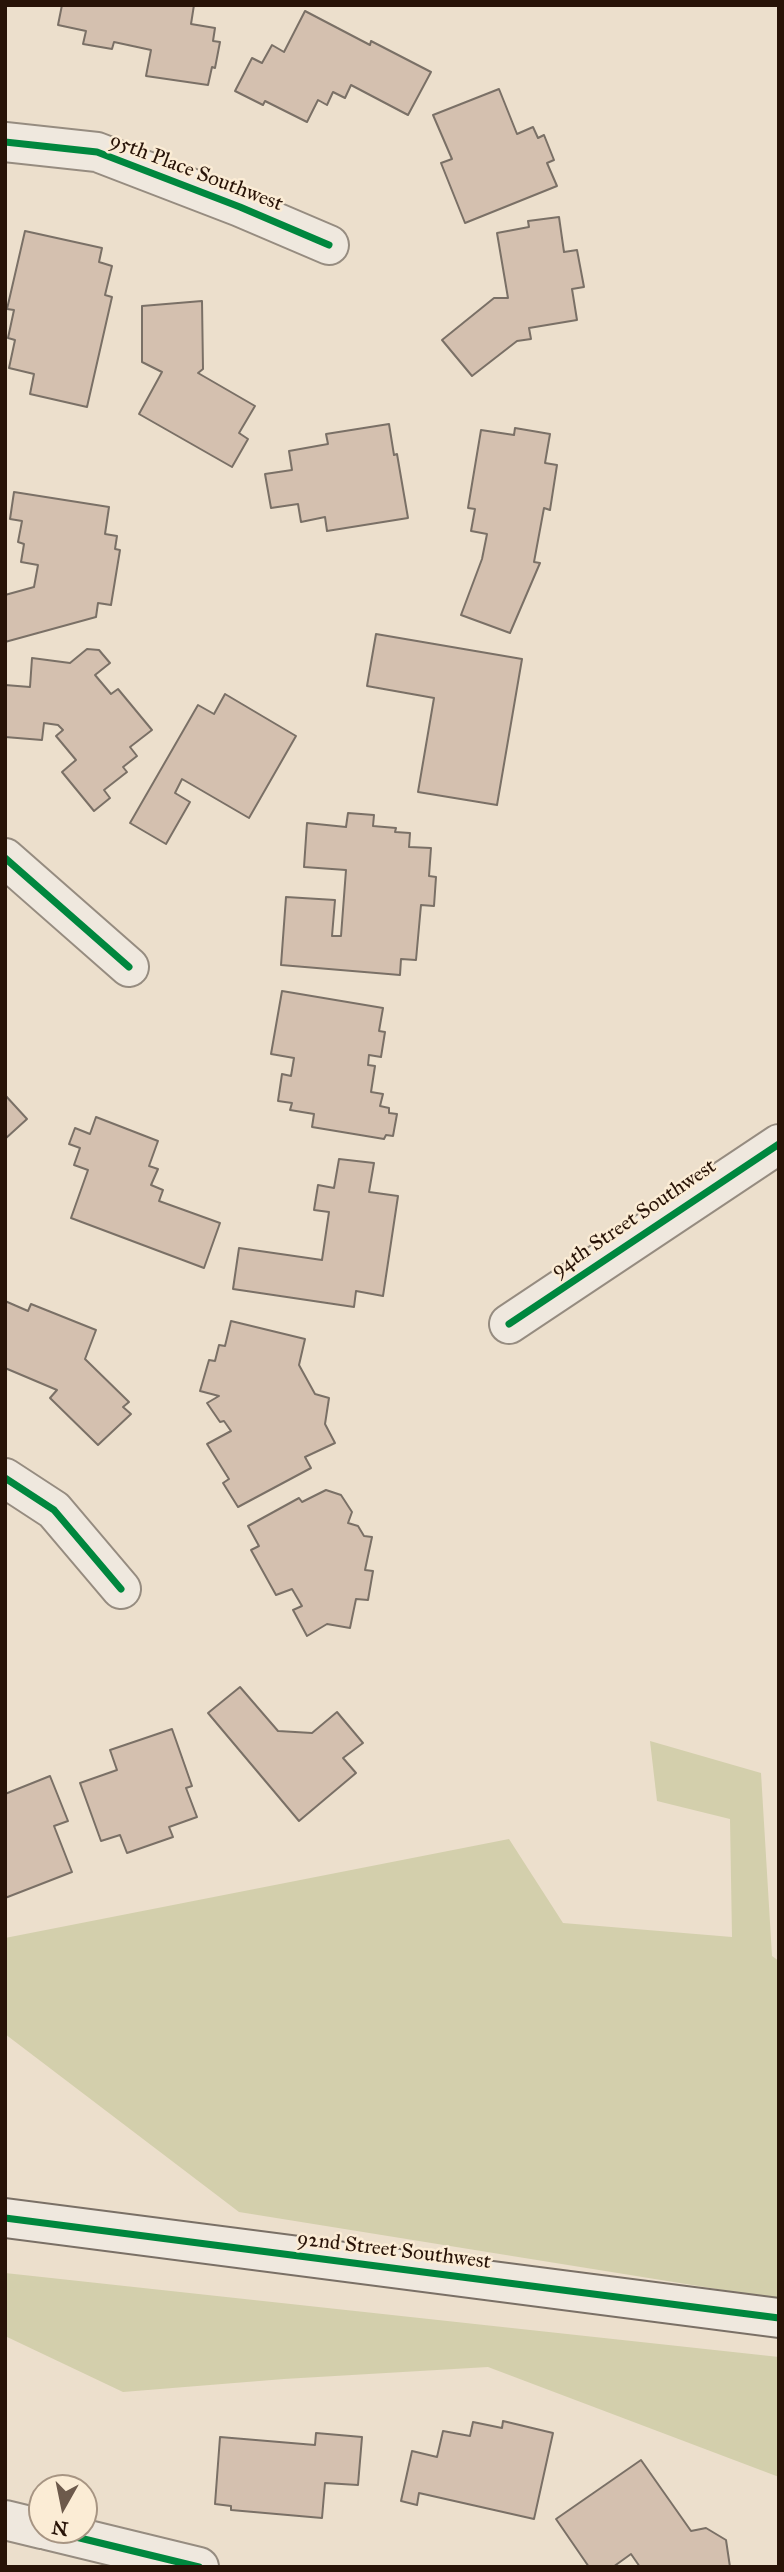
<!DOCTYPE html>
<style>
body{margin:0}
#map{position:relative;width:784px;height:2572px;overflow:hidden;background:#ecdfcc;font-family:"IM FELL Great Primer",serif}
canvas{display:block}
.frame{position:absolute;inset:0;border:7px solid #281307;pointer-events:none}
.north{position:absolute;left:28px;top:2474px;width:70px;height:70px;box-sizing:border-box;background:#fbecd5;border:2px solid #a79583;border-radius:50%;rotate:189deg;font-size:19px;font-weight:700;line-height:28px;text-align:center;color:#281307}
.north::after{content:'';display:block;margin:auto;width:24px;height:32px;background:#6d5a4c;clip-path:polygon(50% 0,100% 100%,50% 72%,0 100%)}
</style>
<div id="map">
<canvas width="784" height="2572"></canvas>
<div class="frame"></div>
<div class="north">N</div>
</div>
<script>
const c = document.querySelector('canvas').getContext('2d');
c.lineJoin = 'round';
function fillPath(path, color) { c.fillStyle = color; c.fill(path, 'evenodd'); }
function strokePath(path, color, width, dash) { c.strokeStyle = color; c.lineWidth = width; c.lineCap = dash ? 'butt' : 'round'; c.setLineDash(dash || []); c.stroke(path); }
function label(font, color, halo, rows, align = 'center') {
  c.font = font + ' "IM FELL Great Primer",serif'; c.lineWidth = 5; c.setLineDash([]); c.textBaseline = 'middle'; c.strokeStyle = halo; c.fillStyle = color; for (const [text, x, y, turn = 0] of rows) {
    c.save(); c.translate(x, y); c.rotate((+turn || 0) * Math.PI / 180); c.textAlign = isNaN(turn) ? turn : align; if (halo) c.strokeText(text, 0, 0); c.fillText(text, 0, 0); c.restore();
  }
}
fillPath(new Path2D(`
 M 650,1741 L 761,1773 L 772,1956 L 779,1961 L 779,2299 L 239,2212 L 5,2034 L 5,1938 L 509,1839 L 563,1923 L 732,1937 L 730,1819 L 657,1801 Z
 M 5,2273 L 779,2357 L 779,2477 L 488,2367 L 284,2379 L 123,2392 L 5,2336 Z`), '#d3cfac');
const building = new Path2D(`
 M 62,5 L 194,5 L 191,24 L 215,28 L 213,41 L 220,42 L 215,68 L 212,67 L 208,85 L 146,76 L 151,50 L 114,42 L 112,49 L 83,44 L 86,31 L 58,25 Z
 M 305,11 L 370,45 L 371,41 L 431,72 L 408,115 L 351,85 L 345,98 L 333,92 L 327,105 L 318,100 L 307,122 L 265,101 L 263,105 L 235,91 L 252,58 L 262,63 L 272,45 L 284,52 Z
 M 499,89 L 517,134 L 533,127 L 538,138 L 544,135 L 554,160 L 547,163 L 557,186 L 465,223 L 441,163 L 452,159 L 433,115 Z
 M 559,217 L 564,252 L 577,250 L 584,287 L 572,289 L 577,320 L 529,328 L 531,339 L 517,341 L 472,376 L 442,340 L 494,298 L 508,298 L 497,233 L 529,227 L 528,221 Z
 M 25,231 L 102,248 L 99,262 L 112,266 L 105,295 L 112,297 L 87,407 L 30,394 L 34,374 L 9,368 L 15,340 L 8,338 L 14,310 L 7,309 Z
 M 202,301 L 203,369 L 198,373 L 255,406 L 239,433 L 248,439 L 232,467 L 139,414 L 162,372 L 142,362 L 142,306 Z
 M 389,424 L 394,455 L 397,454 L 408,518 L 327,531 L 325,517 L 301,522 L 298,504 L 271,508 L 265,474 L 292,470 L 289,451 L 328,444 L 326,434 Z
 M 515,428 L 550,434 L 545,463 L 557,465 L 550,510 L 544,508 L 534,562 L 540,563 L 510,633 L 461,615 L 482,559 L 487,534 L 471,531 L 475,509 L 468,508 L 481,430 L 514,435 Z
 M 14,492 L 109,507 L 105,534 L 117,536 L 115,549 L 120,550 L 111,605 L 98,603 L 96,617 L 5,642 L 5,595 L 34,587 L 38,565 L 21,562 L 24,544 L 18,542 L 22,521 L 10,519 Z
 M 376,634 L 522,659 L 497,805 L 418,792 L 434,698 L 367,686 Z
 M 87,649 L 99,650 L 110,663 L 95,675 L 111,694 L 118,689 L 152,730 L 130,747 L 137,756 L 123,767 L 127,772 L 104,790 L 110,798 L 94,811 L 62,772 L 76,760 L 56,736 L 63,730 L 58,725 L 44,723 L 42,740 L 5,737 L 5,685 L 30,687 L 32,658 L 70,663 Z
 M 225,694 L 296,736 L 249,818 L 182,779 L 175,793 L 190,802 L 166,844 L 130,823 L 198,705 L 214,714 Z
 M 348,813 L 374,815 L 373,826 L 396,828 L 395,832 L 410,833 L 409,847 L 431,848 L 429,876 L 436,877 L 434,906 L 421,905 L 416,960 L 401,959 L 400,975 L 281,965 L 286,897 L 335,900 L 332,936 L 341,936 L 346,870 L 304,867 L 307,823 L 346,827 Z
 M 282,991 L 383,1008 L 379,1031 L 385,1032 L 381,1057 L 369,1055 L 368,1065 L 375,1066 L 371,1092 L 383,1094 L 380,1106 L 389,1108 L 389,1113 L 397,1114 L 393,1136 L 386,1135 L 384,1139 L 312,1127 L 314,1114 L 290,1110 L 292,1103 L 278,1101 L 282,1074 L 291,1076 L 294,1058 L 271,1054 Z
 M 5,1095 L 27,1119 L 5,1139 Z
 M 96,1117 L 158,1141 L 149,1166 L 158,1169 L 151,1185 L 163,1190 L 159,1201 L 220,1223 L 204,1268 L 71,1218 L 88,1170 L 74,1165 L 80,1148 L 69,1144 L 75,1128 L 90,1134 Z
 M 339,1159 L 374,1163 L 369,1192 L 398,1196 L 383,1296 L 356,1291 L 354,1307 L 233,1289 L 239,1248 L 322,1260 L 329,1212 L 314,1210 L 318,1185 L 334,1188 Z
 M 5,1301 L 28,1311 L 31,1304 L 96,1330 L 85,1359 L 129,1402 L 123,1407 L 131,1414 L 98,1445 L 50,1398 L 57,1390 L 5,1368 Z
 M 231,1321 L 305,1339 L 299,1365 L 315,1394 L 329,1398 L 325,1424 L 335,1443 L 305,1457 L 311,1468 L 238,1507 L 223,1483 L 229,1479 L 207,1444 L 231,1431 L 224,1421 L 220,1422 L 207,1403 L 219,1396 L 200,1391 L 209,1360 L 215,1361 L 219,1345 L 225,1346 Z
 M 326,1490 L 341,1495 L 352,1512 L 348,1523 L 358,1526 L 364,1536 L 372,1537 L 365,1570 L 373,1571 L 368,1600 L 356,1599 L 350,1628 L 327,1624 L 307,1636 L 293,1610 L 302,1606 L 292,1589 L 276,1595 L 251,1550 L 259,1546 L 248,1526 L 299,1498 L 302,1502 Z
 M 240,1687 L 278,1731 L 312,1733 L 337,1712 L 363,1743 L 343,1758 L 356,1773 L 299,1821 L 208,1713 Z
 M 172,1729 L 192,1786 L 186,1788 L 197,1817 L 169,1827 L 173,1837 L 127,1853 L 120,1835 L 101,1841 L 80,1783 L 117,1770 L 110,1750 Z
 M 50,1776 L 68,1821 L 54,1826 L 72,1872 L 5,1898 L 5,1794 Z
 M 503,2421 L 553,2433 L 534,2519 L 419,2493 L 417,2505 L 401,2501 L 412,2451 L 437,2457 L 443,2431 L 470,2436 L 473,2422 L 502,2428 Z
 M 316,2433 L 362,2437 L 358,2485 L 325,2483 L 322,2518 L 231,2510 L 231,2506 L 215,2504 L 220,2437 L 315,2445 Z
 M 641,2460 L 691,2531 L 706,2528 L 726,2540 L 730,2567 L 640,2567 L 631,2554 L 613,2567 L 589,2567 L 556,2519 Z`);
fillPath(building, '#d4c0af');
strokePath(building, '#7a7066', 2);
const street = new Path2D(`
 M 5,142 L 97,152 L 240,207 L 329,245
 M 5,858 L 129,967
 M 509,1324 L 779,1144
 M 5,1478 L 54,1510 L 121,1589
 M 5,2520 L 42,2529
 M 47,2530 L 199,2567`);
const secondary = new Path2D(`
 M 5,2218 L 779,2318`);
strokePath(street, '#968c80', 42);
strokePath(secondary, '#7a7066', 42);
strokePath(street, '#efe8de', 38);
strokePath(secondary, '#efe8de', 38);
strokePath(new Path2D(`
 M 5,142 L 97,152 L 240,207 L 329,245
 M 5,858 L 129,967
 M 509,1324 L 779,1144
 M 5,1478 L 54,1510 L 121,1589
 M 5,2218 L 779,2318
 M 47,2530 L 199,2567`), '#00873e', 7);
label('21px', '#281307', '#fbecd5', [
 ["95th Place Southwest",196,173,21],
 ["94th Street Southwest",634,1219,-34],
 ["92nd Street Southwest",394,2251,7]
]);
</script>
